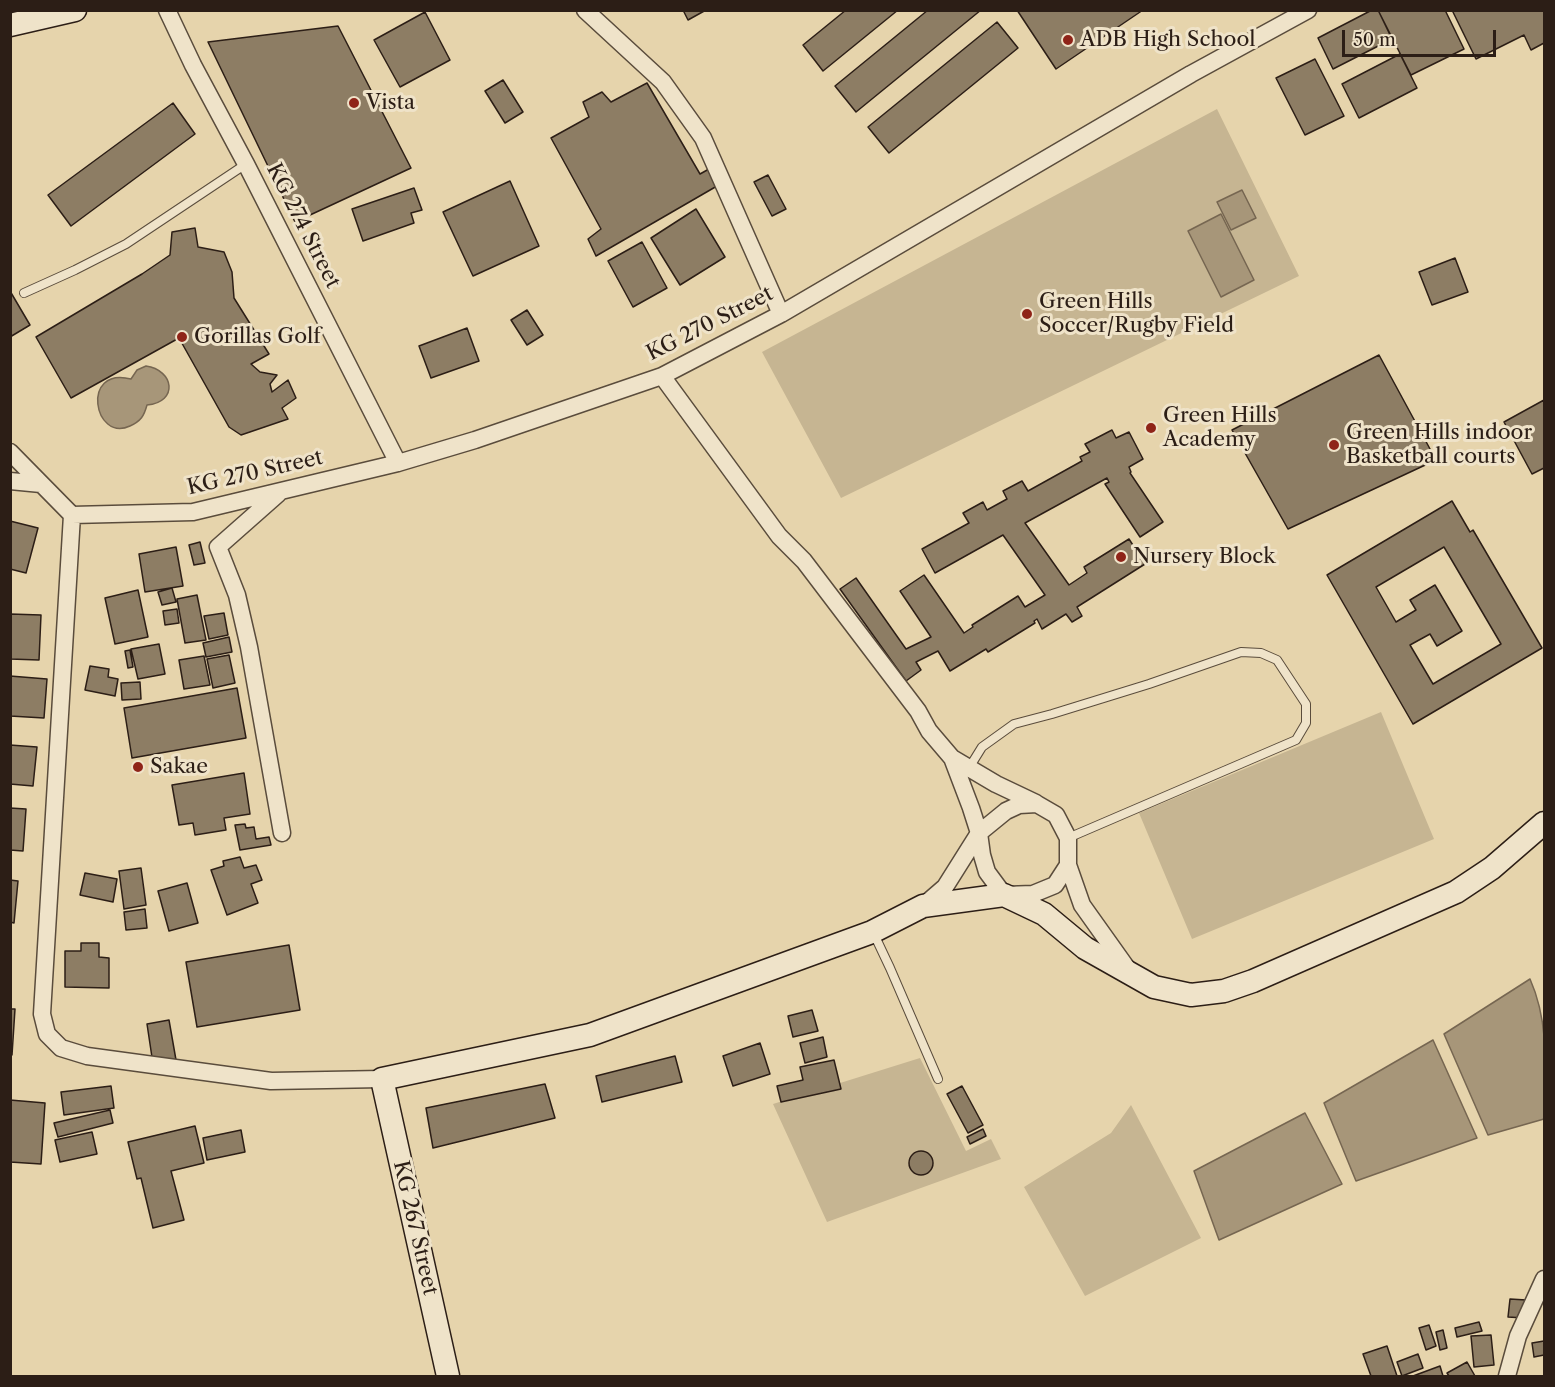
<!DOCTYPE html>
<style>
body{margin:0}
#map{position:relative;width:1555px;height:1387px;overflow:hidden;background:#e6d4ac;font-family:"Libre Caslon Text",serif}
canvas{display:block}
.frame{position:absolute;inset:0;border:12px solid #2c1e16;pointer-events:none}
.scale{position:absolute;left:1342px;top:30px;width:154px;height:27px;box-sizing:border-box;border:3px solid #2c1e16;border-top:0;padding-left:8px;font-size:18px;line-height:21px;white-space:nowrap;color:#2c1e16;-webkit-text-stroke:4px #efe3c9;paint-order:stroke}
</style>
<div id="map">
<canvas width="1555" height="1387"></canvas>
<div class="frame"></div>
<div class="scale">50 m</div>
</div>
<script>
const c = document.querySelector('canvas').getContext('2d');
c.lineJoin = 'round';
function fillPath(path, color) { c.fillStyle = color; c.fill(path, 'evenodd'); }
function strokePath(path, color, width, dash) { c.strokeStyle = color; c.lineWidth = width; c.lineCap = dash ? 'butt' : 'round'; c.setLineDash(dash || []); c.stroke(path); }
function label(font, color, halo, rows, align = 'center') {
  c.font = font + ' "Libre Caslon Text",serif'; c.lineWidth = 6; c.setLineDash([]); c.textBaseline = 'middle'; c.strokeStyle = halo; c.fillStyle = color; for (const [text, x, y, turn = 0] of rows) {
    c.save(); c.translate(x, y); c.rotate((+turn || 0) * Math.PI / 180); c.textAlign = isNaN(turn) ? turn : align; if (halo) c.strokeText(text, 0, 0); c.fillText(text, 0, 0); c.restore();
  }
}
fillPath(new Path2D(`
 M 1217,109 L 1299,276 L 841,498 L 762,352 Z
 M 1381,712 L 1434,839 L 1192,939 L 1139,813 Z
 M 920,1058 L 966,1151 L 991,1139 L 1001,1159 L 827,1222 L 773,1104 Z
 M 1131,1105 L 1201,1238 L 1085,1296 L 1024,1187 L 1111,1133 Z`), '#c6b592');
const water = new Path2D(`
 M 1242,190 L 1256,218 L 1231,230 L 1217,202 Z
 M 1221,214 L 1254,280 L 1221,297 L 1188,231 Z
 M 146,366 C 174,370 179,402 147,405 C 144,416 141,421 130,426 C 94,443 80,366 131,379 L 137,370 Z
 M 1530,979 C 1550,1024 1545,1071 1544,1119 L 1488,1135 L 1444,1034 Z
 M 1433,1040 L 1477,1138 L 1356,1181 L 1324,1103 Z
 M 1305,1113 L 1342,1184 L 1219,1240 L 1194,1171 Z`);
fillPath(water, '#a79679');
strokePath(water, '#766651', 1.5);
const building = new Path2D(`
 M 683,10 L 706,10 L 688,20 Z
 M 846,10 L 898,10 L 823,71 L 803,45 Z
 M 928,10 L 981,10 L 856,112 L 835,86 Z
 M 1017,10 L 1143,10 L 1056,69 Z
 M 1372,10 L 1378,10 L 1392,39 L 1333,69 L 1318,38 Z
 M 1378,10 L 1445,10 L 1464,49 L 1411,75 Z
 M 1452,10 L 1544,10 L 1544,43 L 1531,50 L 1524,35 L 1476,59 Z
 M 425,12 L 450,60 L 400,87 L 374,40 Z
 M 997,22 L 1018,48 L 889,153 L 868,127 Z
 M 338,26 L 411,168 L 295,222 L 208,42 Z
 M 1400,54 L 1417,88 L 1359,118 L 1342,84 Z
 M 1315,59 L 1344,116 L 1305,135 L 1276,78 Z
 M 503,80 L 523,112 L 505,123 L 485,91 Z
 M 647,83 L 700,174 L 709,169 L 717,186 L 596,256 L 588,239 L 601,229 L 551,138 L 589,117 L 583,102 L 602,92 L 611,102 Z
 M 173,103 L 195,134 L 71,226 L 48,195 Z
 M 768,175 L 786,209 L 772,216 L 754,182 Z
 M 510,181 L 539,246 L 473,276 L 443,212 Z
 M 414,188 L 422,210 L 411,213 L 414,223 L 363,241 L 352,209 Z
 M 696,209 L 725,257 L 680,285 L 651,238 Z
 M 195,228 L 198,247 L 224,252 L 232,272 L 234,298 L 269,354 L 251,364 L 260,372 L 277,375 L 270,384 L 272,392 L 288,380 L 296,398 L 282,408 L 288,419 L 241,435 L 229,427 L 179,338 L 71,398 L 36,337 L 142,274 L 170,255 L 172,232 Z
 M 642,242 L 667,288 L 633,307 L 608,261 Z
 M 1455,258 L 1468,292 L 1432,305 L 1419,272 Z
 M 10,291 L 30,325 L 10,337 Z
 M 527,310 L 543,335 L 527,345 L 511,320 Z
 M 467,328 L 479,361 L 431,378 L 419,346 Z
 M 1379,355 L 1436,460 L 1288,529 L 1232,430 Z
 M 1544,400 L 1544,468 L 1532,474 L 1504,422 Z
 M 1112,430 L 1116,438 L 1129,432 L 1143,459 L 1129,467 L 1131,472 L 1130,473 L 1163,522 L 1140,537 L 1105,484 L 1109,482 L 1107,478 L 1025,523 L 1069,585 L 1087,573 L 1084,567 L 1129,539 L 1145,564 L 1077,607 L 1082,616 L 1072,622 L 1066,614 L 1042,629 L 1037,619 L 1034,621 L 1035,623 L 988,652 L 986,649 L 950,671 L 938,651 L 916,662 L 921,670 L 906,681 L 840,589 L 856,578 L 906,649 L 931,637 L 900,591 L 924,575 L 964,633 L 973,627 L 972,625 L 1018,596 L 1025,607 L 1045,595 L 1003,535 L 935,573 L 922,549 L 969,523 L 963,513 L 983,502 L 987,510 L 1007,499 L 1003,491 L 1022,481 L 1028,491 L 1082,461 L 1080,457 L 1090,452 L 1085,444 Z
 M 1452,501 L 1470,532 L 1473,530 L 1542,648 L 1413,724 L 1327,575 ZM 1444,547 L 1501,644 L 1433,684 L 1410,645 L 1430,634 L 1437,646 L 1462,631 L 1435,585 L 1410,600 L 1416,610 L 1396,622 L 1376,587 Z
 M 10,521 L 38,528 L 26,573 L 10,569 Z
 M 200,542 L 205,563 L 194,565 L 189,545 Z
 M 176,547 L 183,586 L 145,592 L 139,554 Z
 M 172,588 L 176,602 L 162,605 L 158,592 Z
 M 138,590 L 148,637 L 115,644 L 105,598 Z
 M 197,595 L 206,640 L 185,643 L 177,599 Z
 M 177,609 L 179,623 L 165,625 L 163,611 Z
 M 224,613 L 228,635 L 209,639 L 204,616 Z
 M 10,614 L 41,615 L 39,660 L 10,659 Z
 M 229,637 L 232,652 L 206,657 L 203,643 Z
 M 159,644 L 165,674 L 138,679 L 131,649 Z
 M 130,650 L 133,667 L 128,668 L 125,651 Z
 M 229,655 L 235,683 L 213,688 L 207,659 Z
 M 204,656 L 210,685 L 184,689 L 179,660 Z
 M 90,666 L 109,669 L 108,677 L 118,679 L 115,696 L 85,690 Z
 M 10,676 L 47,679 L 44,718 L 10,716 Z
 M 140,682 L 141,699 L 122,700 L 121,683 Z
 M 237,688 L 246,738 L 132,758 L 124,708 Z
 M 10,745 L 37,747 L 33,786 L 10,784 Z
 M 244,773 L 250,814 L 224,818 L 226,830 L 195,835 L 193,823 L 179,825 L 172,785 Z
 M 10,808 L 26,809 L 23,851 L 10,850 Z
 M 245,824 L 246,828 L 254,827 L 256,839 L 269,837 L 271,845 L 240,850 L 235,825 Z
 M 240,857 L 244,868 L 256,865 L 262,880 L 251,884 L 258,903 L 227,915 L 211,870 L 224,866 L 223,861 Z
 M 141,868 L 146,905 L 124,909 L 119,871 Z
 M 85,873 L 117,879 L 113,902 L 80,895 Z
 M 10,880 L 18,881 L 14,923 L 10,922 Z
 M 187,883 L 198,923 L 169,931 L 158,891 Z
 M 145,909 L 147,928 L 126,930 L 124,912 Z
 M 81,943 L 99,943 L 99,957 L 109,958 L 109,988 L 65,987 L 65,951 L 81,951 Z
 M 289,945 L 300,1010 L 197,1027 L 186,962 Z
 M 10,1009 L 15,1009 L 12,1055 L 10,1055 Z
 M 812,1010 L 818,1031 L 793,1037 L 788,1016 Z
 M 169,1020 L 176,1060 L 153,1064 L 147,1024 Z
 M 823,1037 L 827,1057 L 805,1063 L 800,1043 Z
 M 760,1043 L 770,1074 L 733,1086 L 723,1056 Z
 M 675,1056 L 682,1082 L 602,1102 L 596,1076 Z
 M 834,1060 L 841,1089 L 781,1102 L 777,1086 L 803,1080 L 800,1067 Z
 M 545,1084 L 555,1118 L 433,1148 L 426,1108 Z
 M 111,1086 L 114,1108 L 64,1115 L 61,1092 Z
 M 962,1086 L 983,1125 L 968,1133 L 947,1094 Z
 M 10,1100 L 45,1103 L 41,1164 L 10,1162 Z
 M 110,1110 L 113,1123 L 58,1137 L 54,1123 Z
 M 195,1126 L 204,1163 L 171,1171 L 184,1220 L 153,1228 L 141,1178 L 137,1179 L 128,1142 Z
 M 983,1129 L 986,1136 L 970,1144 L 967,1137 Z
 M 241,1130 L 245,1152 L 207,1160 L 203,1138 Z
 M 92,1132 L 97,1154 L 60,1162 L 55,1140 Z
 M909 1163a12 12 0 1 1 24 0a12 12 0 1 1-24 0Z
 M 1510,1299 L 1526,1300 L 1524,1318 L 1508,1317 Z
 M 1479,1322 L 1482,1331 L 1457,1337 L 1455,1328 Z
 M 1429,1325 L 1436,1346 L 1426,1350 L 1419,1328 Z
 M 1443,1330 L 1447,1348 L 1440,1350 L 1436,1332 Z
 M 1491,1335 L 1494,1365 L 1474,1367 L 1471,1336 Z
 M 1544,1341 L 1544,1355 L 1534,1357 L 1532,1343 Z
 M 1387,1346 L 1397,1376 L 1371,1376 L 1363,1354 Z
 M 1418,1354 L 1423,1368 L 1402,1376 L 1397,1362 Z
 M 1467,1362 L 1475,1376 L 1449,1376 L 1447,1373 Z
 M 1440,1366 L 1443,1376 L 1413,1376 Z`);
fillPath(building, '#8d7d64');
strokePath(building, '#2c1e16', 1.5);
const lane = new Path2D(`
 M 24,293 L 75,270 L 126,244 L 246,164
 M 969,768 L 982,747 L 1014,724 L 1052,714 L 1149,684 L 1241,652 L 1261,653 L 1277,660 L 1306,704 L 1306,723 L 1296,740 L 1068,838
 M 873,932 L 890,968 L 938,1079`);
const street = new Path2D(`
 M 167,10 L 193,65 L 246,164 L 398,463
 M 585,10 L 663,82 L 703,138 L 781,314
 M 662,376 L 779,536 L 804,561 L 918,711 L 929,731 L 952,758 L 971,808 L 979,833 L 945,887 L 923,906
 M 10,452 L 72,515 L 42,1014 L 47,1034 L 61,1048 L 87,1056 L 271,1081 L 382,1079
 M 10,481 L 41,484
 M 278,494 L 218,547 L 237,595 L 249,647 L 282,833
 M 72,515 L 193,512 L 398,463 L 475,440 L 662,376 L 781,314 L 1191,74 L 1308,10
 M 952,758 L 996,784 L 1036,803
 M 1068,865 L 1055,885 L 1033,894 L 1004,895 L 987,872 L 982,855 L 979,833 L 1006,811 L 1019,805 L 1037,804 L 1056,815 L 1068,838 L 1068,865 L 1082,905 L 1129,971
 M 1507,1376 L 1518,1336 L 1544,1279`);
const secondary = new Path2D(`
 M 10,25 L 75,10
 M 448,1376 L 382,1079 L 590,1035 L 872,932 L 923,906 L 1004,895 L 1044,914 L 1085,948 L 1154,987 L 1191,995 L 1224,991 L 1253,981 L 1456,892 L 1492,868 L 1544,823`);
strokePath(lane, '#5a4c3c', 10);
strokePath(street, '#5a4c3c', 19);
strokePath(secondary, '#2c1e16', 25);
strokePath(lane, '#efe3c9', 8);
strokePath(street, '#efe3c9', 16);
strokePath(secondary, '#efe3c9', 22);
for (const [x, y, r, color] of [
 [1068,40,6,"#8f2418"],
 [354,103,6,"#8f2418"],
 [1027,314,6,"#8f2418"],
 [182,337,6,"#8f2418"],
 [1151,428,6,"#8f2418"],
 [1334,445,6,"#8f2418"],
 [1121,557,6,"#8f2418"],
 [138,767,6,"#8f2418"]
]) { const dot = new Path2D(); dot.arc(x, y, r, 0, 2 * Math.PI); c.fillStyle = color; c.fill(dot); strokePath(dot, '#efe3c9', 2); }
label('21px', '#2c1e16', '#efe3c9', [
 ["ADB High School",1080,40],
 ["Vista",366,103],
 ["Green Hills",1039,302],
 ["Soccer/Rugby Field",1039,326],
 ["Gorillas Golf",194,337],
 ["Green Hills",1163,416],
 ["Academy",1163,440],
 ["Green Hills indoor",1346,433],
 ["Basketball courts",1346,457],
 ["Nursery Block",1133,557],
 ["Sakae",150,767]
], 'left');
label('21px', '#2c1e16', '#efe3c9', [
 ["KG 274 Street",303,226,63],
 ["KG 270 Street",710,324,-27],
 ["KG 270 Street",255,473,-13],
 ["KG 267 Street",415,1228,77]
]);
</script>
